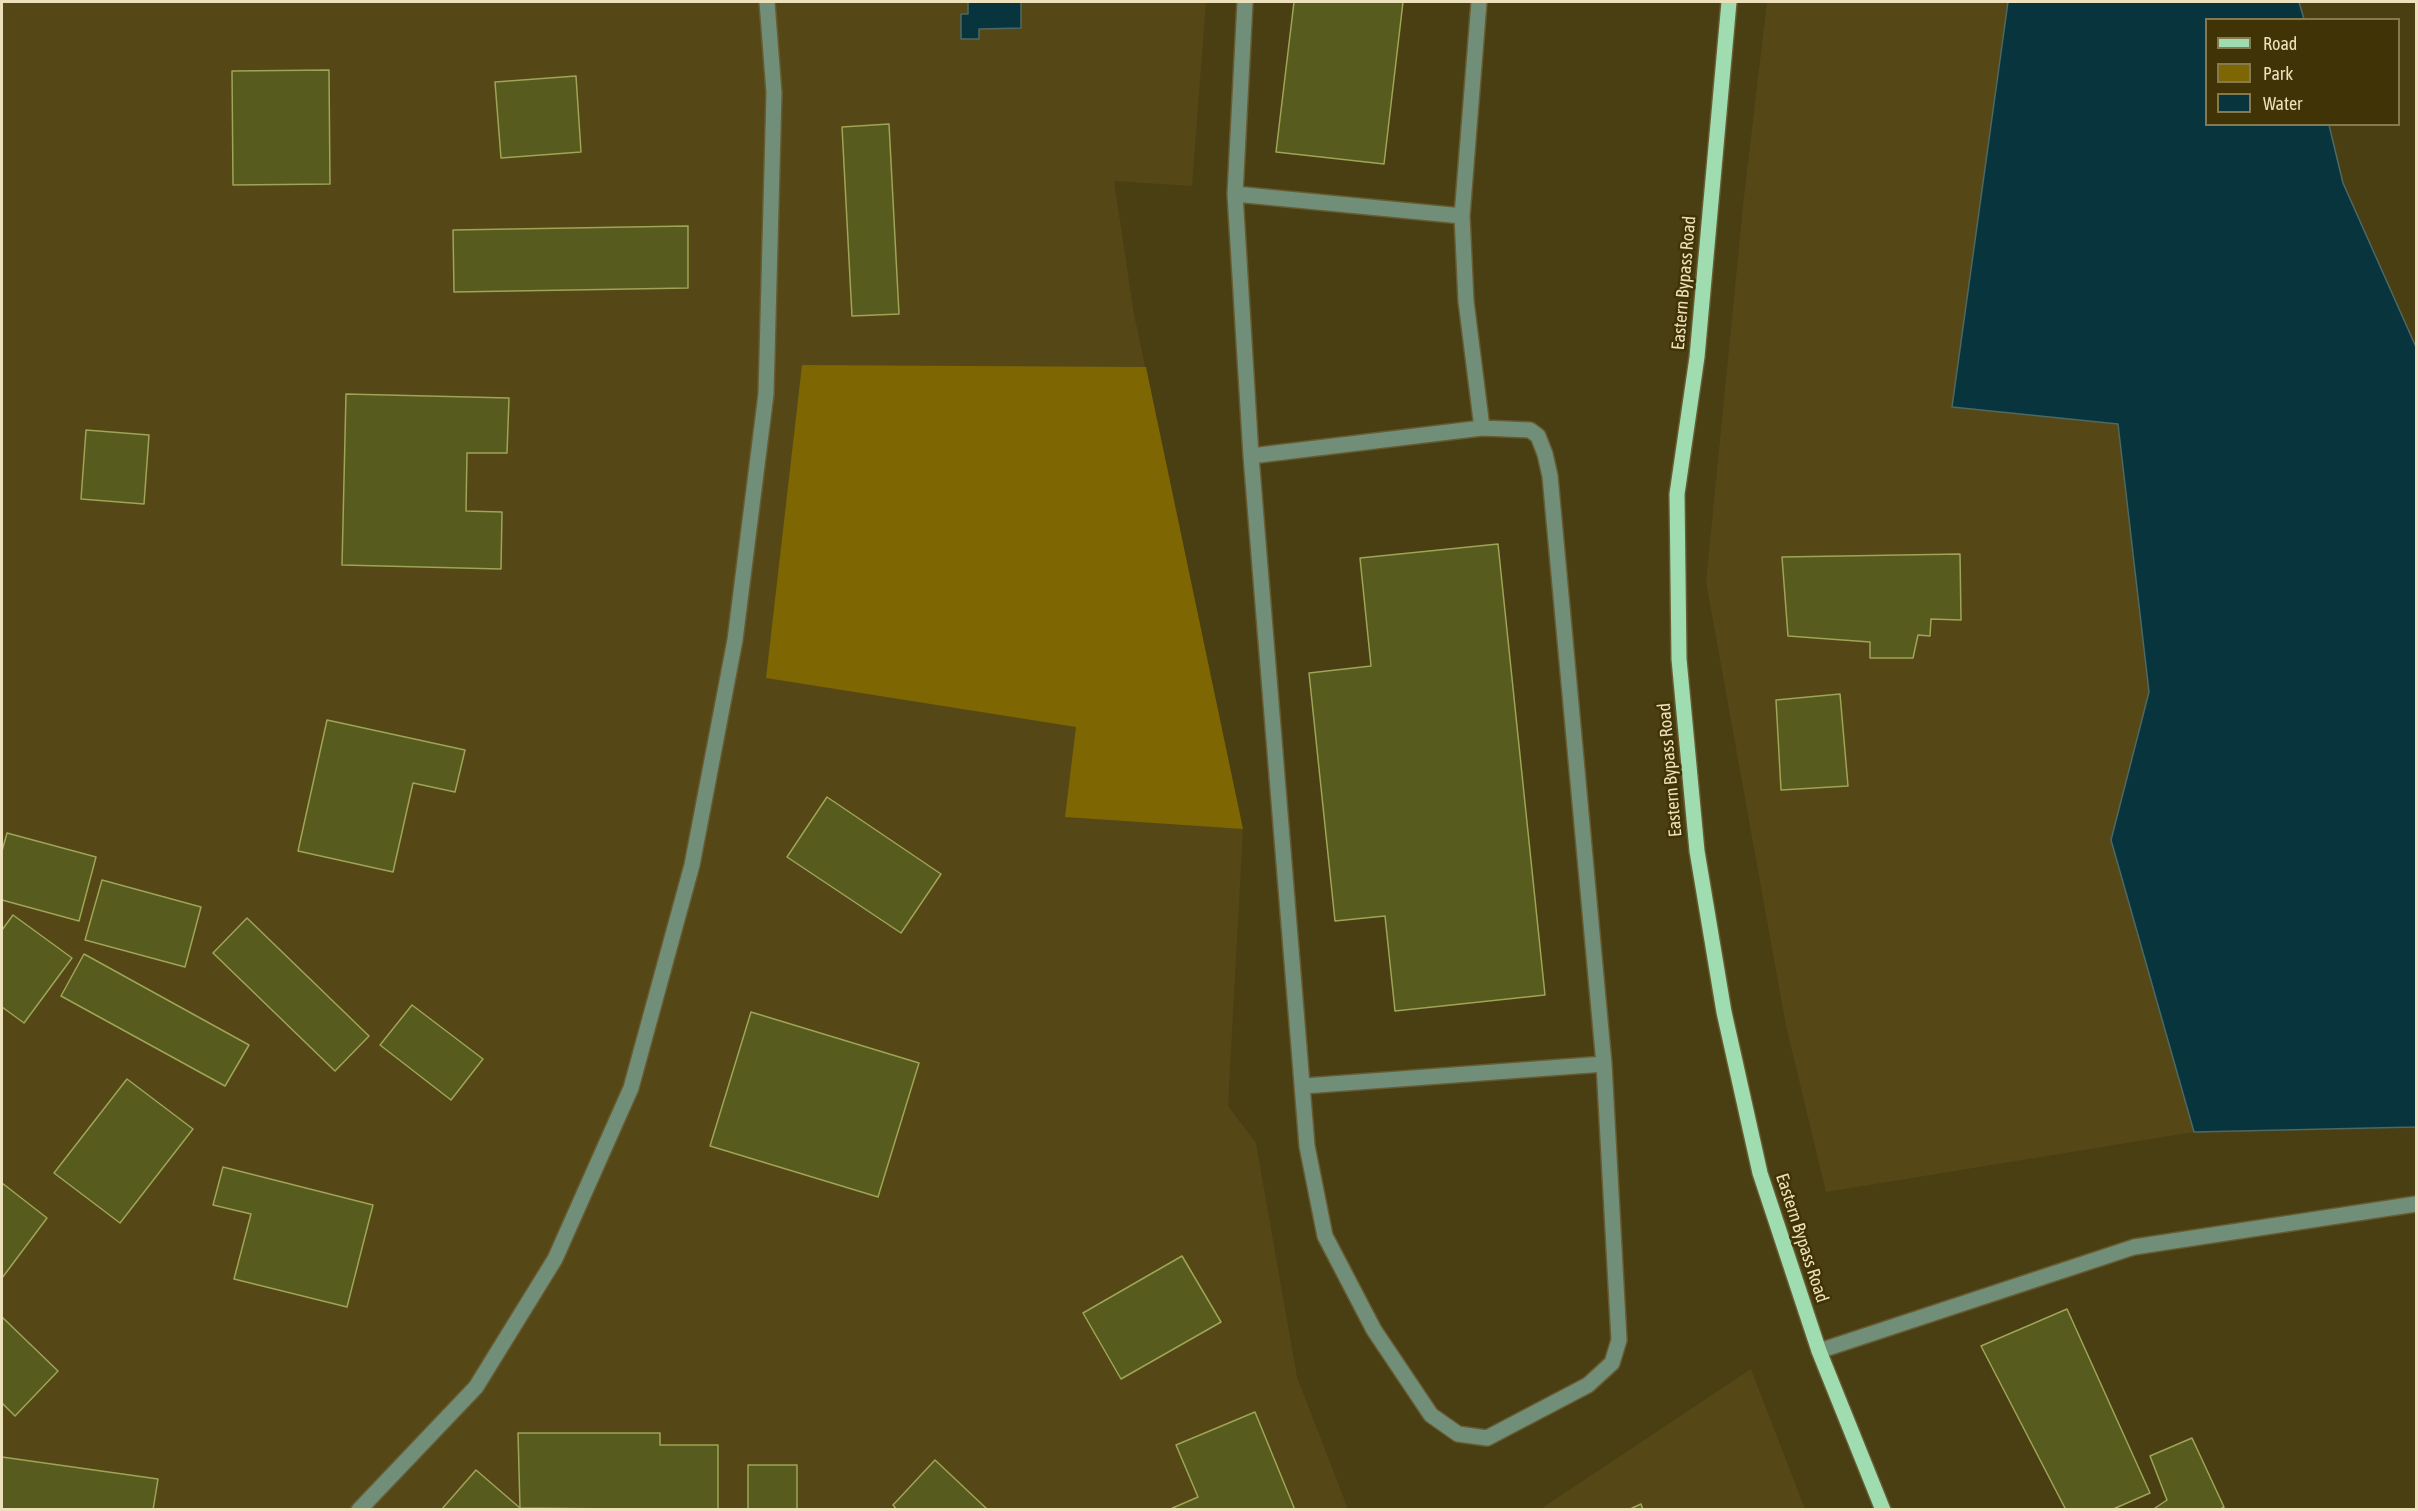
<!DOCTYPE html>
<style>
body{margin:0}
#map{position:relative;width:2418px;height:1511px;overflow:hidden;background:#4a3e13;font-family:"Asap Condensed",sans-serif}
canvas{display:block}
.frame{position:absolute;inset:0;border:3px solid #ede1bb;pointer-events:none}
.legend{position:absolute;left:2205px;top:18px;width:195px;height:108px;box-sizing:border-box;background:#403306;border:2px solid #85794e;margin:0;padding:8px 10px;list-style:none;font-size:18px;color:#ede1bb}
.legend li{display:flex;align-items:center;gap:12px;height:30px}
.legend b{width:30px;border:2px solid #85794e}
</style>
<div id="map">
<canvas width="2418" height="1511"></canvas>
<div class="frame"></div>
<ul class="legend">
<li><b style="height:8px;background:#9fdcaf"></b>Road</li>
<li><b style="height:16px;background:#7e6603"></b>Park</li>
<li><b style="height:16px;background:#08353d"></b>Water</li>
</ul>
</div>
<script>
const c = document.querySelector('canvas').getContext('2d');
c.lineJoin = 'round';
function fillPath(path, color) { c.fillStyle = color; c.fill(path, 'evenodd'); }
function strokePath(path, color, width, dash) { c.strokeStyle = color; c.lineWidth = width; c.lineCap = dash ? 'butt' : 'round'; c.setLineDash(dash || []); c.stroke(path); }
function label(font, color, halo, rows, align = 'center') {
  c.font = font + ' "Asap Condensed",sans-serif'; c.lineWidth = 5; c.setLineDash([]); c.textBaseline = 'middle'; c.strokeStyle = halo; c.fillStyle = color; for (const [text, x, y, turn = 0] of rows) {
    c.save(); c.translate(x, y); c.rotate((+turn || 0) * Math.PI / 180); c.textAlign = isNaN(turn) ? turn : align; if (halo) c.strokeText(text, 0, 0); c.fillText(text, 0, 0); c.restore();
  }
}
fillPath(new Path2D(`
 M 2,2 L 1206,2 L 1192,186 L 1114,181 L 1134,314 L 1243,829 L 1228,1106 L 1256,1143 L 1297,1377 L 1348,1509 L 2,1510 Z
 M 1767,2 L 2008,2 L 1952,406 L 2118,424 L 2149,692 L 2111,840 L 2194,1132 L 1826,1192 L 1786,1026 L 1706,582 L 1744,196 Z
 M 1751,1369 L 1805,1509 L 1539,1510 Z`), '#554716');
fillPath(new Path2D(`
 M 802,365 L 1146,367 L 1243,829 L 1065,817 L 1076,727 L 766,678 Z`), '#7e6603');
const water = new Path2D(`
 M 968,2 L 1021,2 L 1021,28 L 979,29 L 979,39 L 961,39 L 961,14 L 968,14 Z
 M 2008,2 L 2299,2 L 2304,19 L 2206,20 L 2206,124 L 2329,125 L 2343,183 L 2416,347 L 2416,1127 L 2194,1132 L 2111,840 L 2149,692 L 2118,424 L 1952,407 Z`);
fillPath(water, '#08353d');
strokePath(water, '#4d6963', 1.5);
const building = new Path2D(`
 M 1294,2 L 1403,2 L 1384,164 L 1276,152 Z
 M 329,70 L 330,184 L 233,185 L 232,71 Z
 M 576,76 L 581,152 L 501,158 L 495,82 Z
 M 889,124 L 899,314 L 852,316 L 842,127 Z
 M 688,226 L 688,288 L 454,292 L 453,230 Z
 M 346,394 L 509,398 L 507,453 L 467,453 L 466,511 L 502,512 L 501,569 L 342,565 Z
 M 86,430 L 149,435 L 144,504 L 81,499 Z
 M 1498,544 L 1545,995 L 1395,1011 L 1385,916 L 1335,921 L 1309,673 L 1371,666 L 1360,558 Z
 M 1960,554 L 1961,620 L 1931,619 L 1930,636 L 1918,635 L 1913,658 L 1870,658 L 1870,642 L 1788,636 L 1782,557 Z
 M 1840,694 L 1848,786 L 1781,790 L 1776,700 Z
 M 327,720 L 465,750 L 455,792 L 413,783 L 393,872 L 298,851 Z
 M 827,797 L 941,874 L 901,933 L 787,857 Z
 M 7,833 L 96,857 L 79,921 L 2,900 L 2,851 Z
 M 102,880 L 201,907 L 185,967 L 85,940 Z
 M 13,915 L 72,958 L 24,1023 L 2,1007 L 2,930 Z
 M 247,918 L 369,1036 L 335,1071 L 213,953 Z
 M 84,954 L 249,1045 L 225,1086 L 61,996 Z
 M 412,1005 L 483,1059 L 451,1100 L 380,1045 Z
 M 751,1012 L 919,1063 L 878,1197 L 710,1146 Z
 M 127,1079 L 193,1129 L 120,1223 L 54,1173 Z
 M 223,1167 L 373,1205 L 347,1307 L 234,1279 L 251,1214 L 213,1205 Z
 M 2,1183 L 47,1218 L 2,1278 Z
 M 1182,1256 L 1221,1322 L 1121,1379 L 1083,1313 Z
 M 2067,1309 L 2150,1493 L 2111,1510 L 2066,1510 L 1981,1346 Z
 M 2,1317 L 58,1371 L 15,1416 L 2,1403 Z
 M 1255,1412 L 1295,1510 L 1168,1510 L 1198,1497 L 1176,1445 Z
 M 518,1433 L 660,1433 L 660,1445 L 718,1445 L 718,1510 L 520,1508 Z
 M 2192,1438 L 2224,1507 L 2219,1510 L 2152,1510 L 2167,1500 L 2150,1456 Z
 M 2,1457 L 158,1479 L 153,1510 L 2,1510 Z
 M 935,1460 L 988,1510 L 897,1510 L 893,1505 Z
 M 748,1465 L 797,1465 L 797,1510 L 748,1510 Z
 M 476,1470 L 520,1508 L 519,1510 L 441,1510 Z
 M 1641,1504 L 1643,1510 L 1628,1510 Z`);
fillPath(building, '#575b1e');
strokePath(building, '#9fa556', 1.5);
const minor = new Path2D(`
 M 1245,2 L 1235,194 L 1251,456 L 1307,1146 L 1325,1236 L 1374,1330 L 1431,1415 L 1458,1434 L 1487,1438 L 1588,1385 L 1612,1363 L 1619,1340 L 1604,1064 L 1550,476 L 1545,454 L 1538,436 L 1530,430 L 1482,428 L 1251,456
 M 1479,2 L 1462,216 L 1466,301 L 1482,428
 M 1235,194 L 1462,216
 M 1304,1086 L 1604,1064
 M 1819,1351 L 2134,1247 L 2416,1204
 M 359,1510 L 476,1387 L 555,1259 L 631,1088 L 692,865 L 735,640 L 766,394 L 774,93 L 767,2`);
const major = new Path2D(`
 M 1729,2 L 1697,357 L 1677,494 L 1679,659 L 1697,851 L 1724,1012 L 1760,1173 L 1819,1351 L 1883,1510`);
strokePath(minor, '#675b31', 18);
strokePath(major, '#675b31', 18);
strokePath(minor, '#718e78', 15);
strokePath(major, '#9fdcaf', 15);
label('18px', '#ede1bb', '#403306', [
 ["Eastern Bypass Road",1684,283,-85],
 ["Eastern Bypass Road",1670,770,-95],
 ["Eastern Bypass Road",1802,1238,72]
]);
</script>
